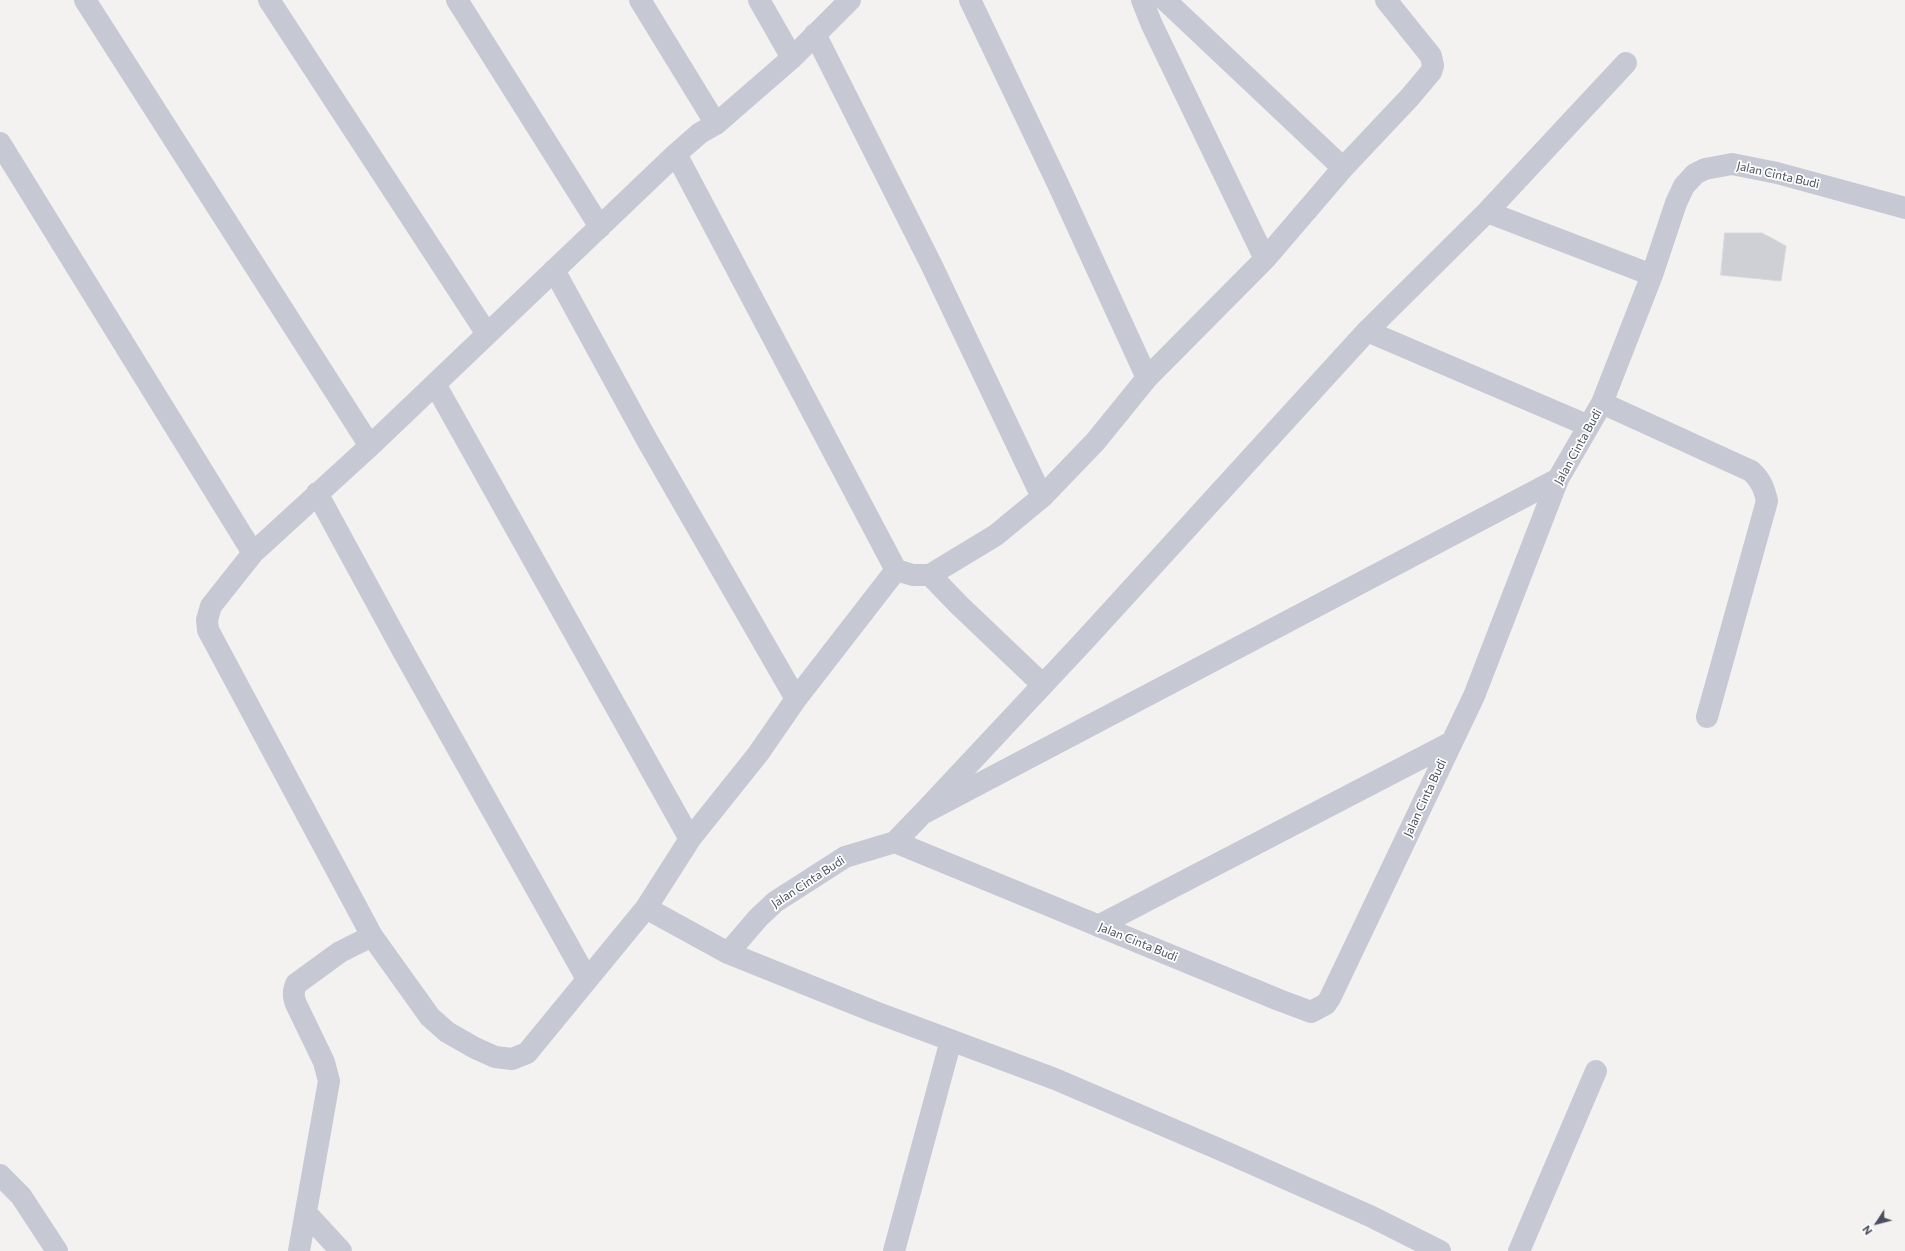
<!DOCTYPE html>
<style>
body{margin:0}
#map{position:relative;width:1905px;height:1251px;overflow:hidden;background:#f3f2f1;font-family:Commissioner,sans-serif}
canvas{display:block}
.north{position:absolute;left:1857px;top:1203px;width:40px;height:40px;-webkit-text-stroke:3px #fff;paint-order:stroke;rotate:234deg;font-size:11px;font-weight:700;line-height:16px;text-align:center;color:#4b4e5d}
.north::after{content:'';display:block;margin:auto;width:14px;height:18px;background:#4b4e5d;clip-path:polygon(50% 0,100% 100%,50% 72%,0 100%)}
</style>
<div id="map">
<canvas width="1905" height="1251"></canvas>
<div class="north">N</div>
</div>
<script>
const c = document.querySelector('canvas').getContext('2d');
c.lineJoin = 'round';
function fillPath(path, color) { c.fillStyle = color; c.fill(path, 'evenodd'); }
function strokePath(path, color, width, dash) { c.strokeStyle = color; c.lineWidth = width; c.lineCap = dash ? 'butt' : 'round'; c.setLineDash(dash || []); c.stroke(path); }
function label(font, color, halo, rows, align = 'center') {
  c.font = font + ' Commissioner,sans-serif'; c.lineWidth = 3.5; c.setLineDash([]); c.textBaseline = 'middle'; c.strokeStyle = halo; c.fillStyle = color; for (const [text, x, y, turn = 0] of rows) {
    c.save(); c.translate(x, y); c.rotate((+turn || 0) * Math.PI / 180); c.textAlign = isNaN(turn) ? turn : align; if (halo) c.strokeText(text, 0, 0); c.fillText(text, 0, 0); c.restore();
  }
}
const building = new Path2D(`
 M 1725,233 L 1762,233 L 1786,246 L 1781,281 L 1721,275 Z`);
fillPath(building, '#cfd0d5');
strokePath(building, '#d6d6dc', 1);
strokePath(new Path2D(`
 M 85,0 L 370,446
 M 269,0 L 487,334
 M 457,0 L 600,227
 M 640,0 L 716,124
 M 759,0 L 792,58
 M 850,0 L 792,58 L 716,124 L 700,133 L 676,154 L 370,446 L 253,553 L 211,606 L 207,620 L 208,630 L 372,936 L 430,1017 L 447,1032 L 475,1048 L 495,1057 L 512,1059 L 527,1053 L 646,908 L 728,953 L 875,1012 L 1055,1079 L 1221,1150 L 1370,1216 L 1440,1251
 M 970,0 L 1058,184 L 1147,378
 M 1142,0 L 1152,25 L 1265,259
 M 1165,0 L 1343,168
 M 815,34 L 931,264 L 1042,497
 M 0,143 L 253,553
 M 676,154 L 896,570
 M 1487,212 L 1652,275
 M 554,270 L 647,440 L 796,699
 M 1367,331 L 1589,426
 M 435,384 L 690,839
 M 1602,403 L 1751,471 C 1761,480 1764,488 1767,501 L 1707,717
 M 317,493 L 403,651 L 587,979
 M 930,575 L 996,535 L 1042,497 L 1095,442 L 1147,378 L 1265,259 L 1343,168 L 1410,97 L 1431,72 L 1433,66 L 1431,56 L 1386,0
 M 922,814 L 1084,641 L 1367,331 L 1487,212 L 1626,63
 M 895,842 L 922,814 L 1558,479
 M 646,908 L 690,839 L 758,754 L 796,699 L 896,570 L 913,575 L 930,575 L 959,605 L 1043,685
 M 1098,926 L 1452,742
 M 728,953 L 758,918 L 775,902 L 845,857 L 895,842 L 1279,1000 L 1311,1012 L 1326,1004 L 1330,998 L 1474,696 L 1558,479 L 1602,403 L 1652,275 L 1676,203 L 1684,186 L 1695,174 L 1705,169 L 1732,164 L 1777,173 L 1905,208
 M 0,1175 L 21,1196 L 57,1251
 M 306,1213 L 341,1251
 M 299,1251 L 329,1081 L 324,1062 L 296,1004 C 293,996 293,992 296,984 L 340,952 L 372,936
 M 894,1251 L 951,1040
 M 1519,1251 L 1596,1071`), '#c6c9d4', 22);
label('12px', '#4b4e5d', '#fff', [
 ["Jalan Cinta Budi",1778,175,13],
 ["Jalan Cinta Budi",1578,447,-61],
 ["Jalan Cinta Budi",1425,798,-65],
 ["Jalan Cinta Budi",808,882,-33],
 ["Jalan Cinta Budi",1138,942,22]
]);
</script>
